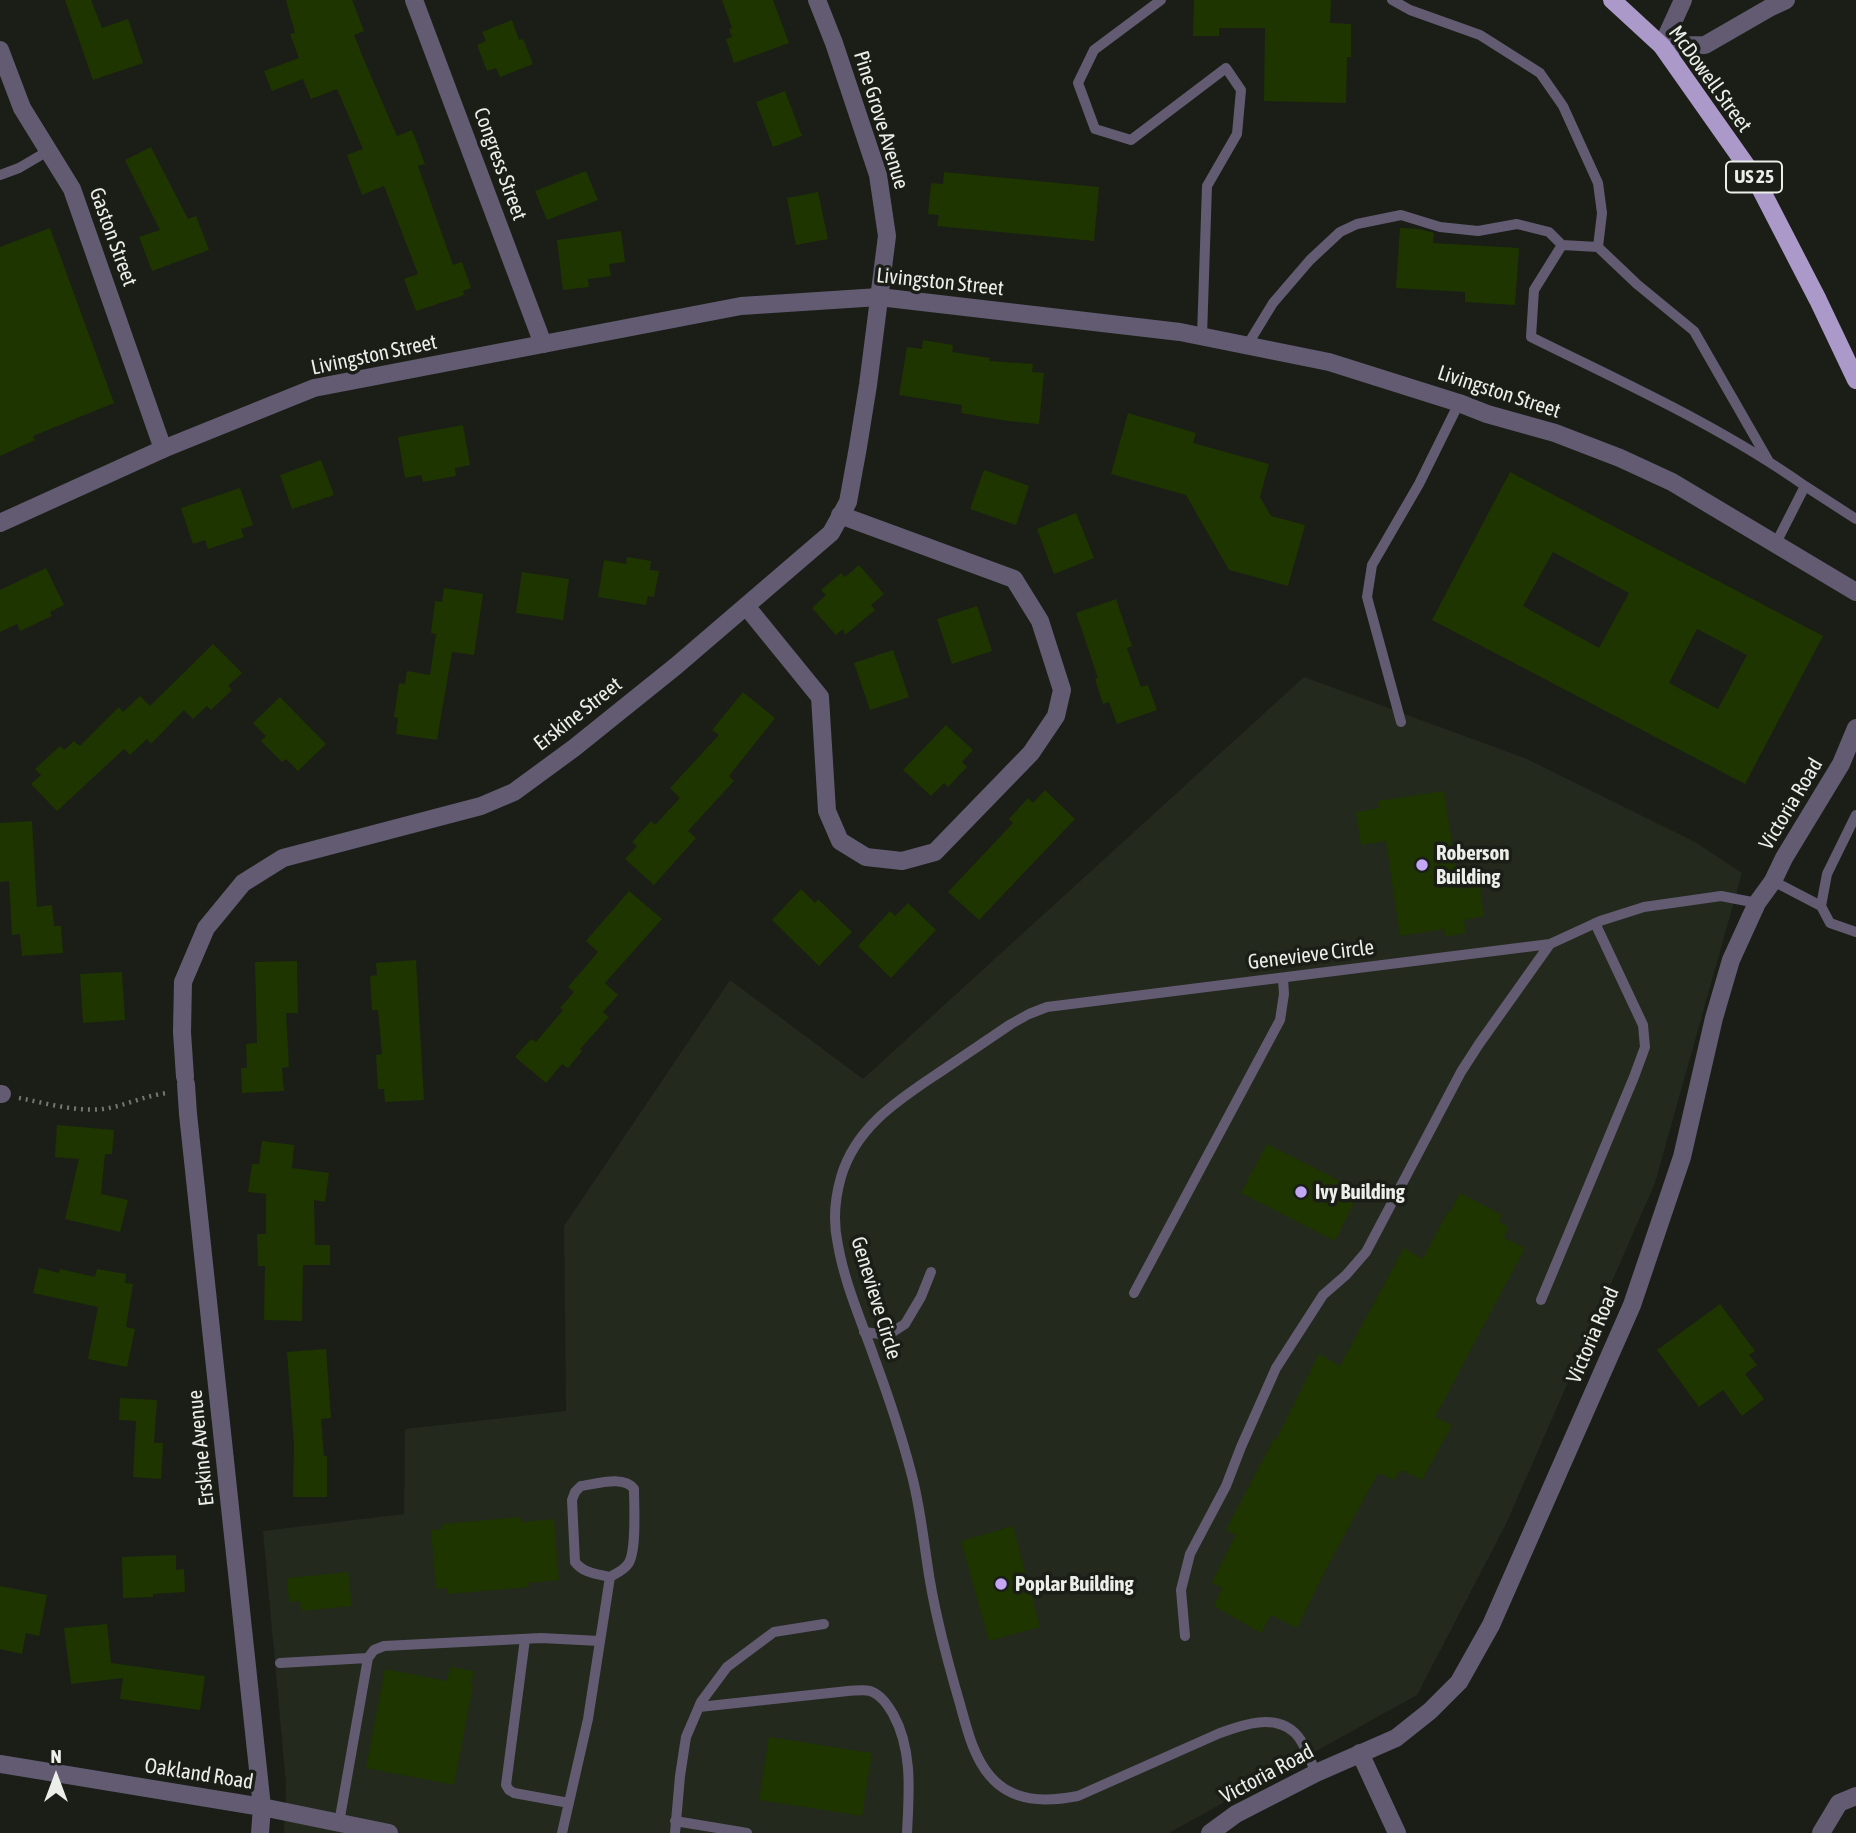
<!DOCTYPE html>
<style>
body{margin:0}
#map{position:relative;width:1856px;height:1833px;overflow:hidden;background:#1a1e17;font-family:"Asap Condensed",sans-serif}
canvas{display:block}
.north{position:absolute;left:21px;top:1742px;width:70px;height:70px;-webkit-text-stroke:5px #1a1e17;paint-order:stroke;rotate:0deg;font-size:19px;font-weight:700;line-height:28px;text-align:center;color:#ebeee9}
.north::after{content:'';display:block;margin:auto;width:24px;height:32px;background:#ebeee9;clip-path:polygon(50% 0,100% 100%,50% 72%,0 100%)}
</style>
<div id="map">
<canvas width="1856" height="1833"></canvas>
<div class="north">N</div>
</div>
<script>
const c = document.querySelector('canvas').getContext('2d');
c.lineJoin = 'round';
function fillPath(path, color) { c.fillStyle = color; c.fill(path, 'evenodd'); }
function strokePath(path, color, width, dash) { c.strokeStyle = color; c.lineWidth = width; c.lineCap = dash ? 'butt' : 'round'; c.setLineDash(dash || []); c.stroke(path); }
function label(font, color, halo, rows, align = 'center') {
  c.font = font + ' "Asap Condensed",sans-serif'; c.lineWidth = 7; c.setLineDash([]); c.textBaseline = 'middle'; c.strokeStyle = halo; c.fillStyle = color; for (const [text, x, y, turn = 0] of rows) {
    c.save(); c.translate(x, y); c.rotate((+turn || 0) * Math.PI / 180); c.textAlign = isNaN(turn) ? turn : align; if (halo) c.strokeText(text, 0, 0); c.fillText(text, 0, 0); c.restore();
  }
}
fillPath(new Path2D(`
 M 1304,677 L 1527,759 L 1695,842 L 1742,873 L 1655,1183 L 1506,1524 L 1417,1695 L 1169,1833 L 284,1833 L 286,1784 L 263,1531 L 404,1514 L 405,1429 L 566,1411 L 564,1226 L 730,980 L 863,1079 Z`), '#23291d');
fillPath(new Path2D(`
 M 65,0 L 91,0 L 102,28 L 128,19 L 143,63 L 93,80 Z
 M 286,0 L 352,0 L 364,31 L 354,35 L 364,60 L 397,136 L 412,130 L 425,164 L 418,166 L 453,265 L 462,262 L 471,288 L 463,291 L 464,295 L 416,311 L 404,279 L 418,274 L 384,186 L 362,195 L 347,155 L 363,149 L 337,89 L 311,99 L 303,79 L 272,91 L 264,71 L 299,58 L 290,34 L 295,33 Z
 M 722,0 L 773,0 L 789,43 L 734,63 L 726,39 L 732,37 L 729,29 L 732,28 Z
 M 1194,0 L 1331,0 L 1330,23 L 1351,24 L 1351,57 L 1347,57 L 1346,103 L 1264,101 L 1265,28 L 1219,28 L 1219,36 L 1193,36 Z
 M 512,20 L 519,40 L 523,39 L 533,64 L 500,77 L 496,68 L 487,71 L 477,45 L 486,41 L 482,32 Z
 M 785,91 L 802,136 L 773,147 L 756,102 Z
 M 151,147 L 188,219 L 196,216 L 209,250 L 152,271 L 139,237 L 160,230 L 125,160 Z
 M 586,171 L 598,200 L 547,220 L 535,191 Z
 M 944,172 L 1099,187 L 1094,241 L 937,226 L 939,215 L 928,214 L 931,183 L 943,184 Z
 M 818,192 L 828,239 L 796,245 L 787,198 Z
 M 50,228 L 114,403 L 33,436 L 35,440 L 0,456 L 0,247 Z
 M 1400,228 L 1420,229 L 1434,233 L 1433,243 L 1519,248 L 1515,305 L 1465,302 L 1465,292 L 1396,288 Z
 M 621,231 L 625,262 L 609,264 L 611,276 L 588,279 L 589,287 L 563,290 L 557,240 Z
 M 923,340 L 953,345 L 952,352 L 990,358 L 989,361 L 1033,364 L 1032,372 L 1044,373 L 1039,424 L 1008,421 L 961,413 L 962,405 L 899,395 L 907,347 L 922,349 Z
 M 1128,413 L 1196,433 L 1193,443 L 1269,464 L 1260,497 L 1271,516 L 1305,525 L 1288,586 L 1229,570 L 1186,495 L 1111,474 Z
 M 463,425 L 470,465 L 455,468 L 456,476 L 423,482 L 421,475 L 405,478 L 398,437 Z
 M 321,460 L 334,495 L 292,509 L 280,475 Z
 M 984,470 L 1029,486 L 1016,525 L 970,509 Z
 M 1510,472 L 1823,636 L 1745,784 L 1432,620 ZM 1553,552 L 1629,593 L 1599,648 L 1523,606 ZM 1697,629 L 1747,655 L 1718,709 L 1669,683 Z
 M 240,488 L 253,525 L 241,529 L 244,537 L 208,549 L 205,540 L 193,544 L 181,508 Z
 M 1076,513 L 1094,558 L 1054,574 L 1037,529 Z
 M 627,557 L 651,561 L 650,570 L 659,571 L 654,597 L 648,596 L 646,605 L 598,597 L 604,560 L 626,564 Z
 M 859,565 L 884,594 L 871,605 L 875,610 L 845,635 L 843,629 L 836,635 L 812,608 L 826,595 L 821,590 L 841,573 L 845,577 Z
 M 46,568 L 64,605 L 50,612 L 52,616 L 20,631 L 17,624 L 0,632 L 0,590 Z
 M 522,572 L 569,579 L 563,620 L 516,613 Z
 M 444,588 L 483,594 L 474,655 L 452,652 L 437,740 L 396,734 L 398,718 L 394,717 L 399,683 L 405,684 L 407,671 L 430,675 L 436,634 L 431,633 L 435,601 L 442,602 Z
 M 1116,599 L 1132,646 L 1127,648 L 1141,687 L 1148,685 L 1157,710 L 1117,724 L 1109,702 L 1103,704 L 1095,679 L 1098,678 L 1076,613 Z
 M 977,606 L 992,651 L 952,664 L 937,619 Z
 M 213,644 L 242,673 L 228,686 L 232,690 L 211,710 L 207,706 L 193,719 L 184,710 L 151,744 L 147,739 L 130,755 L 124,749 L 57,811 L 31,784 L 41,775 L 35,769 L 60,746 L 64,750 L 74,741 L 80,746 L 119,707 L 123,712 L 140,696 L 150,706 Z
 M 893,650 L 909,697 L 870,710 L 854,663 Z
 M 743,692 L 775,718 L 729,776 L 734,781 L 688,831 L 696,838 L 654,885 L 625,859 L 637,846 L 632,842 L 651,821 L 655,825 L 680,798 L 670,788 L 719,735 L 712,730 Z
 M 280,697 L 326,744 L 298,771 L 286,759 L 282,762 L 261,741 L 266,736 L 253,723 Z
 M 946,725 L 973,750 L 962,762 L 967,767 L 948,787 L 944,783 L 931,796 L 903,770 Z
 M 1045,790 L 1075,819 L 979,920 L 948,892 L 1013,823 L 1009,819 L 1028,798 L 1033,803 Z
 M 1444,791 L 1459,889 L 1480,886 L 1484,916 L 1464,920 L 1466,933 L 1445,937 L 1444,929 L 1400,936 L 1386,841 L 1361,845 L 1356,812 L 1379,808 L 1378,801 Z
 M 32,821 L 37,907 L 52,905 L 54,926 L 61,926 L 63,953 L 22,956 L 20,934 L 12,935 L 9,881 L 0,882 L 0,823 Z
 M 801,889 L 815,903 L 818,899 L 852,932 L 819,966 L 772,920 Z
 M 629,891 L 662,919 L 605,983 L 618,995 L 603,1012 L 609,1017 L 580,1049 L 582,1051 L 568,1068 L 562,1064 L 546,1083 L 515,1057 L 531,1039 L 536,1042 L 563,1010 L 560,1008 L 574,992 L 568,987 L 598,952 L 586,941 Z
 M 908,903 L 936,930 L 891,978 L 858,946 L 890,911 L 895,916 Z
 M 416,960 L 424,1100 L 385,1102 L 384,1089 L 378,1089 L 376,1055 L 382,1054 L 378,1010 L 372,1010 L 370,976 L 377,975 L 376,963 Z
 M 297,961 L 298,1013 L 286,1013 L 289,1067 L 282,1068 L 284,1091 L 242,1093 L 241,1068 L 247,1068 L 246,1044 L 257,1043 L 255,962 Z
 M 122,972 L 125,1020 L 83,1023 L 80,974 Z
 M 57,1125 L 114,1130 L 112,1154 L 105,1154 L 101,1194 L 128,1200 L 120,1232 L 65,1219 L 79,1159 L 55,1157 Z
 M 262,1141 L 294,1145 L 292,1168 L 329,1173 L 325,1202 L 314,1200 L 315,1245 L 330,1245 L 330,1265 L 303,1265 L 302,1321 L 264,1320 L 265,1266 L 258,1266 L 257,1234 L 266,1234 L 266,1194 L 248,1192 L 252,1164 L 259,1164 Z
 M 1267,1144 L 1360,1191 L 1335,1241 L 1241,1193 Z
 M 1460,1193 L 1502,1215 L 1499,1222 L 1508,1227 L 1504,1238 L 1525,1248 L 1435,1417 L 1452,1425 L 1422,1480 L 1401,1470 L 1394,1480 L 1378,1473 L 1325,1571 L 1297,1628 L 1271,1615 L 1261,1633 L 1214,1606 L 1222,1588 L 1212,1583 L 1236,1535 L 1226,1530 L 1274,1439 L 1276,1440 L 1319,1354 L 1340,1366 L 1404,1248 L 1423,1259 L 1448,1211 L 1450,1212 Z
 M 39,1268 L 59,1273 L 60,1269 L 95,1277 L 97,1269 L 126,1274 L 125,1283 L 133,1284 L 126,1327 L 135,1329 L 127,1367 L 88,1359 L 98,1307 L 33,1293 Z
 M 1720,1304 L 1755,1351 L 1749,1355 L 1757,1365 L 1745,1374 L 1764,1399 L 1742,1416 L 1723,1390 L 1699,1407 L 1657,1350 Z
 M 326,1349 L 331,1418 L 321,1419 L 324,1456 L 327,1456 L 327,1497 L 293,1497 L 294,1444 L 287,1352 Z
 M 120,1398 L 157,1400 L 154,1443 L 163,1443 L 161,1479 L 133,1477 L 136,1421 L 119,1420 Z
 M 520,1517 L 521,1522 L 554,1519 L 559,1580 L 528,1583 L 529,1587 L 448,1594 L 447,1588 L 436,1589 L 431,1530 L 443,1529 L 442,1524 Z
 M 1013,1526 L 1040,1627 L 989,1641 L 961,1541 Z
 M 176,1555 L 176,1570 L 184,1569 L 185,1592 L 153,1594 L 153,1597 L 123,1598 L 122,1557 Z
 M 348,1572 L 352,1606 L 301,1611 L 300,1601 L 289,1602 L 287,1578 Z
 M 0,1586 L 47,1595 L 39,1636 L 26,1633 L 22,1654 L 0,1649 Z
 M 107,1624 L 111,1663 L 205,1676 L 200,1710 L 120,1699 L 123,1678 L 71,1684 L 64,1628 Z
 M 450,1667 L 474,1671 L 471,1686 L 473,1686 L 454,1785 L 366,1768 L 385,1669 L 447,1681 Z
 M 769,1737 L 872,1753 L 862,1816 L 759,1800 Z`), '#1e3500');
strokePath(new Path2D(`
 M 19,1098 C 46,1103 75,1112 103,1109 C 125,1106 146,1095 168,1093`), '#737770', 4.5, [2, 5]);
strokePath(new Path2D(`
 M 1161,0 L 1094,50 L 1078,83 L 1095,129 L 1131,140 L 1226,68 L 1241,90 L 1237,134 L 1207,186 L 1202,336
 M 1392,0 L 1410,10 L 1480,35 L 1540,73 L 1563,106 L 1598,183 L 1602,213 L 1598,247
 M 0,175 L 19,168 L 48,151
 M 1562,245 L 1598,247 L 1638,285 L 1694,331 L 1768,460
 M 1248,344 L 1273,303 L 1310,260 L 1340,232 L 1357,224 L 1401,215 L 1440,227 L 1478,231 L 1517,224 L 1549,232 L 1562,245 L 1534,290 L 1531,337 C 1624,383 1720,426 1805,486 L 1775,545
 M 1805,486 L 1856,519
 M 1401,722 L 1367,597 L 1372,565 L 1419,484 L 1459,403
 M 1773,881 L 1821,906 L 1830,923 L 1856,932
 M 1821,906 L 1827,874 L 1856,815
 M 1134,1293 L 1280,1020 L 1284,994 L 1283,978
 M 1541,1300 L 1634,1077 L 1645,1047 L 1643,1025 L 1595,923
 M 864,1332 L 888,1335 L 905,1324 L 921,1297 L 931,1272
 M 1185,1636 L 1181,1590 L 1190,1554 L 1226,1486 L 1241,1447 L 1276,1368 L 1323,1295 L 1346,1275 L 1366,1252 L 1461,1072 L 1479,1044 L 1550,944 L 1600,921 L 1644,907 L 1721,896 L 1757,903
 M 525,1639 L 506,1785 L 509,1790 L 514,1793 L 569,1803
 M 280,1663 L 368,1658
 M 699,1707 L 848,1691 C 854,1691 864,1689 870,1691 C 881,1695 887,1704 893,1714 C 913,1750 909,1793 907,1833
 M 1316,1773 C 1310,1760 1305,1743 1295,1733 C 1274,1713 1242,1725 1220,1733 L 1078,1796 C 1046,1802 1013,1803 990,1776 C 973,1756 967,1729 960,1704 C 948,1663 937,1622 930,1581 C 924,1546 921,1510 912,1476 C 902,1437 889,1398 875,1360 C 862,1322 845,1285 838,1245 C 833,1223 835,1198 841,1177 C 856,1126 900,1099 940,1072 C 964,1056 987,1040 1011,1024 L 1029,1014 L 1047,1007 L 1550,944
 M 675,1821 L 747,1833
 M 339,1823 L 368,1658 L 374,1650 L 384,1646 L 541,1638 L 600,1641
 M 562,1833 L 588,1719 L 610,1577 C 617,1573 624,1570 628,1564 C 637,1552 634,1505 634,1489 C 624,1475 596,1484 581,1486 L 575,1492 L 572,1500 L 575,1562 C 583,1573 597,1574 610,1577
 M 675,1833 L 680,1776 L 686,1737 L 701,1702 L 727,1667 L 774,1632 L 824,1624`), '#635b72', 10);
strokePath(new Path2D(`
 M 414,0 L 543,344
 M 0,50 L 22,108 L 72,189 L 163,449
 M 746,606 L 820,697 L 827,811 L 840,841 L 866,857 L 902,861 L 935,852 L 1031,753 L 1056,716 L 1062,690 L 1040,621 L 1014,579 L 840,515
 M 185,1077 L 182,1032 L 183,982 L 206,928 L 243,883 L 283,858 L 481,806 L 514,792 L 574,748 L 676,666 L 831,533 L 848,502 L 858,447 L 868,385 L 887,236 L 878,175 L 834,43 L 817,0
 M 186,1084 L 188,1114 L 262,1807 L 260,1833
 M 0,1094 L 2,1094
 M 1360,1753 L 1397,1833
 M 0,1764 L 262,1807 L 389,1833
 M 1821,1833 L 1839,1803 L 1856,1796`), '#635b72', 18);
strokePath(new Path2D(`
 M 1683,0 L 1662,46 L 1705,45 L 1771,7 L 1786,0
 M 0,523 L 163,449 L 314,388 L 741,306 L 879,297 L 1180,332 L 1329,362 L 1459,403 L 1487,414 L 1555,433 L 1620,458 L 1672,482 L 1856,592
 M 1210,1833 L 1236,1814 L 1316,1773 L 1396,1738 L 1430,1711 L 1459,1682 L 1491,1625 L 1632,1305 L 1682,1157 L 1714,1018 L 1731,960 L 1757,903 L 1773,881 L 1784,858 L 1841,764 L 1856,728`), '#635b72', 18);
strokePath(new Path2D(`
 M 1612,0 L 1662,46 L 1755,178 L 1818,300 L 1856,380`), '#ab99ca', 18);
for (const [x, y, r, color] of [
 [1422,865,7,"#c3a7f2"],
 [1301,1192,7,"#c3a7f2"],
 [1001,1584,7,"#c3a7f2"]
]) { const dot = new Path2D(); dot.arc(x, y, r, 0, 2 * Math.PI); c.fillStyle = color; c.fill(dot); strokePath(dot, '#1a1e17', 2.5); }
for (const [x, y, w] of [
 [1754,177,56]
]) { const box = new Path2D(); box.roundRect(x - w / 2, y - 15.5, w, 31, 5); c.fillStyle = '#1a1e17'; c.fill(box); strokePath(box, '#ebeee9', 2); }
label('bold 19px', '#ebeee9', null, [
 ["US 25",1754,177]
]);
label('21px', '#ebeee9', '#1a1e17', [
 ["McDowell Street",1710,79,54],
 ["Pine Grove Avenue",881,120,73],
 ["Congress Street",500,164,70],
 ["Gaston Street",113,237,70],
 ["Livingston Street",940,282,6],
 ["Livingston Street",374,355,-12],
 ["Livingston Street",1499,392,18],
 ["Erskine Street",578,714,-38],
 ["Victoria Road",1791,804,-59],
 ["Genevieve Circle",1311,955,-7],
 ["Genevieve Circle",876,1298,73],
 ["Victoria Road",1593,1335,-67],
 ["Erskine Avenue",201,1448,-96],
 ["Oakland Road",199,1774,9],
 ["Victoria Road",1267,1774,-28]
]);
label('bold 21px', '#ebeee9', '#1a1e17', [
 ["Roberson",1436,853],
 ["Building",1436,877],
 ["Ivy Building",1315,1192],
 ["Poplar Building",1015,1584]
], 'left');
</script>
